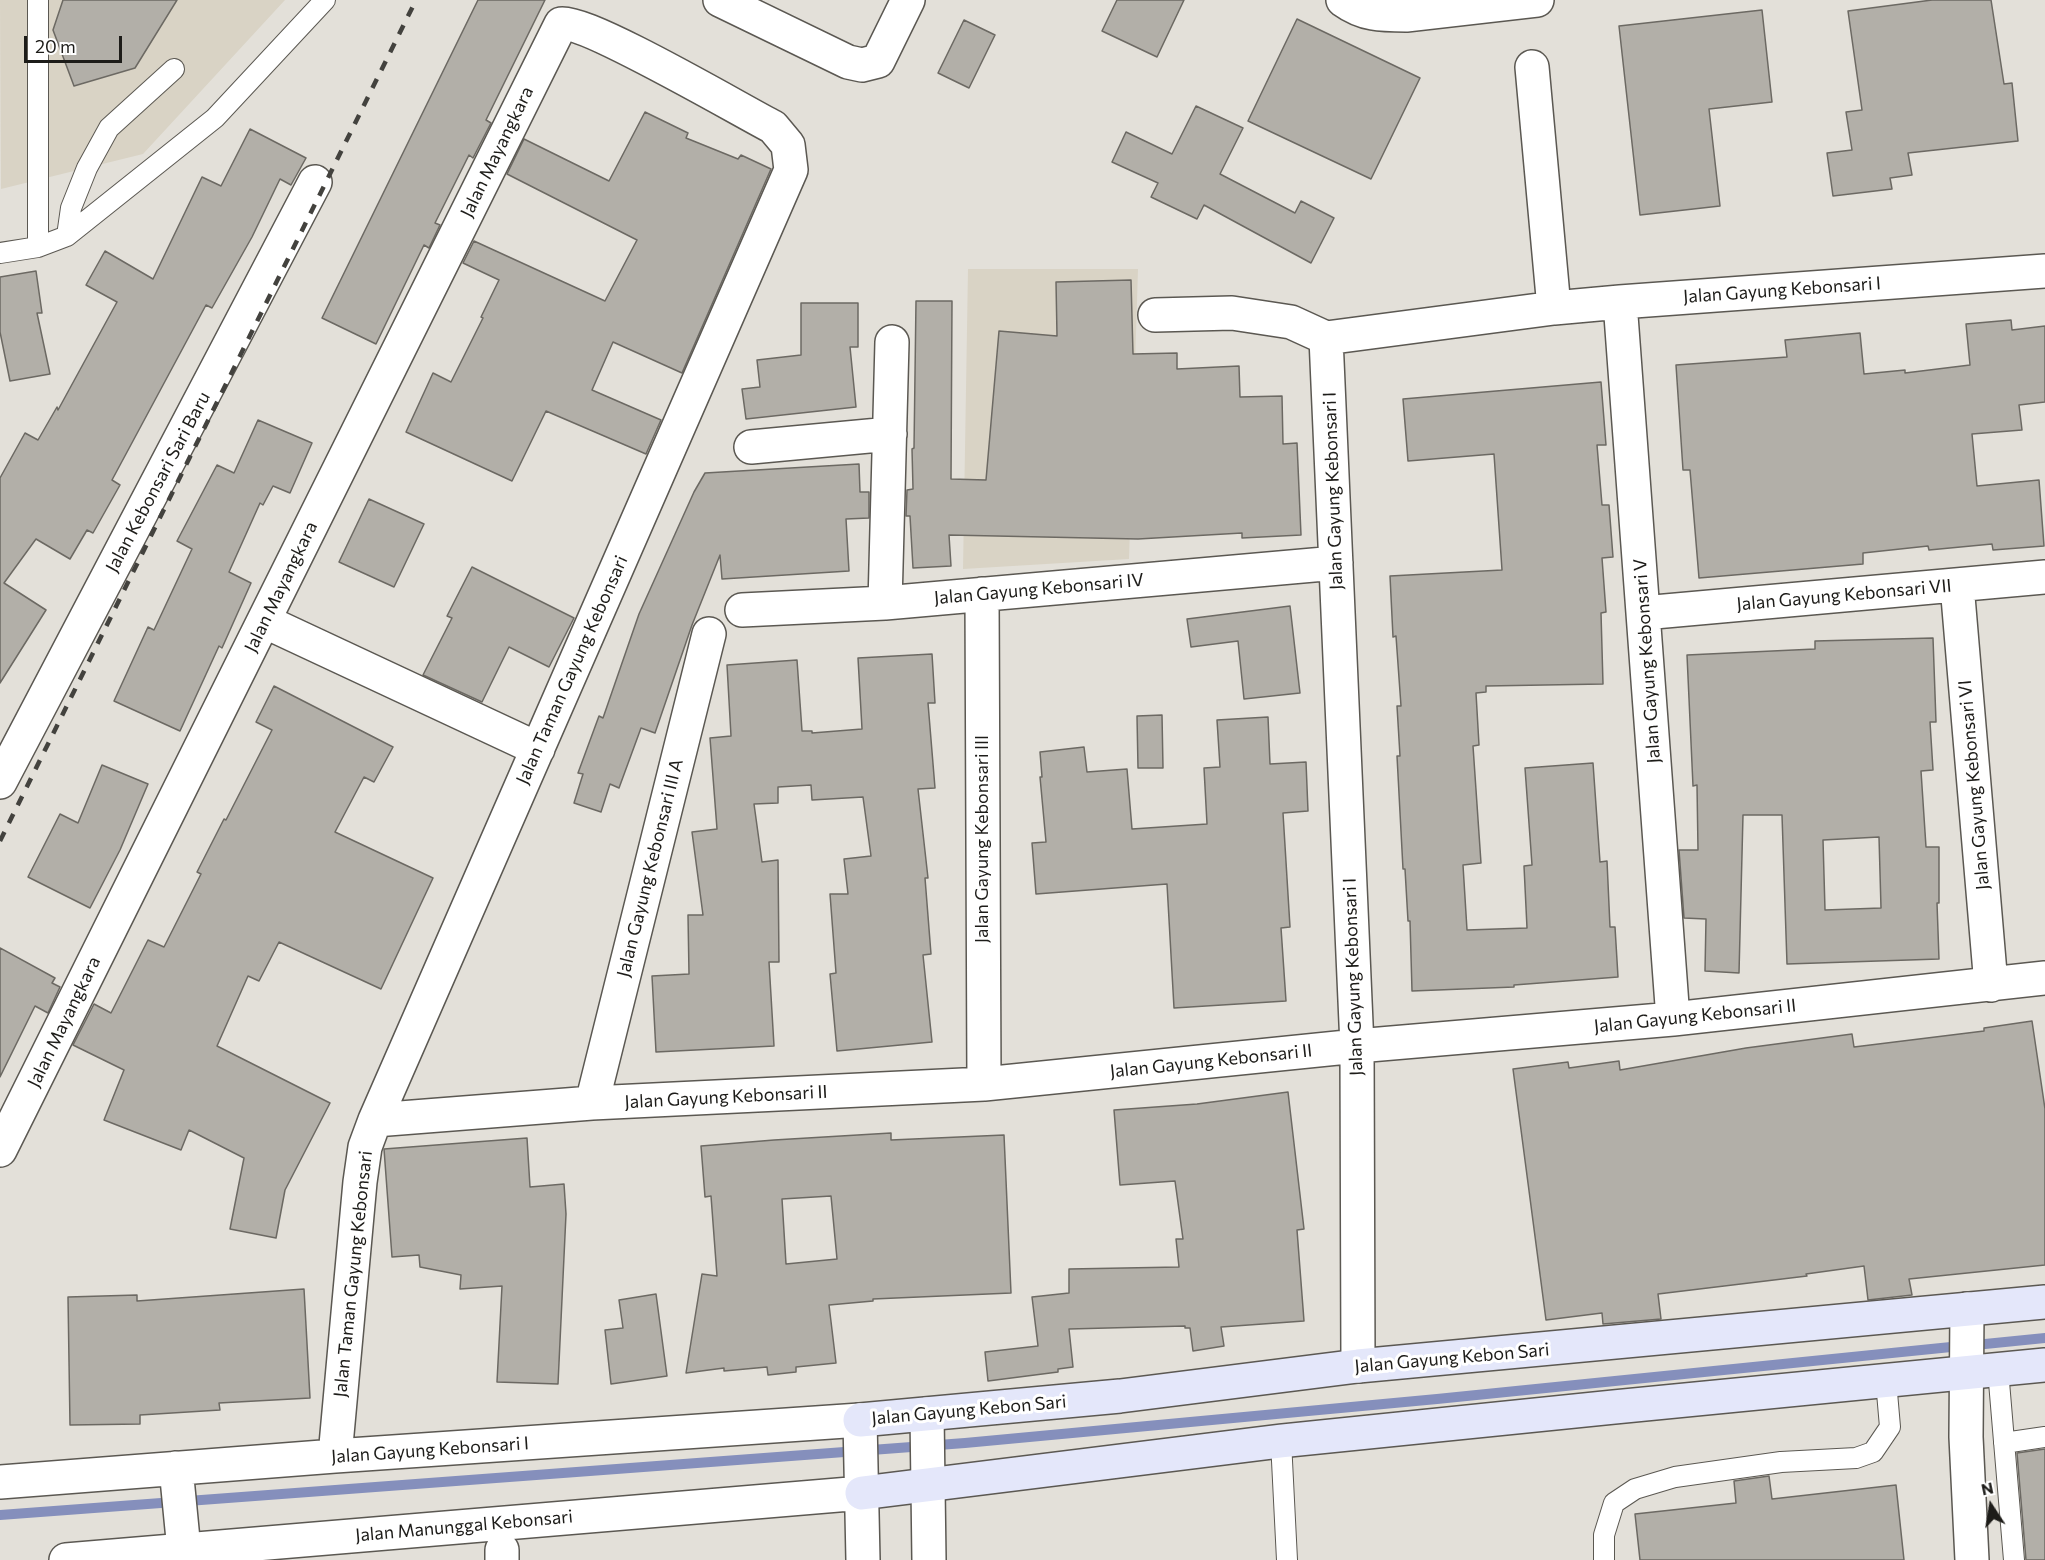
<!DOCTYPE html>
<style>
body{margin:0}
#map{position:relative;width:2045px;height:1560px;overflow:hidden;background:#e3e0d9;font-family:Commissioner,sans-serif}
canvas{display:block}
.north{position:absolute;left:1961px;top:1476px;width:60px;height:60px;-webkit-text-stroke:4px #fff;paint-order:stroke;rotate:348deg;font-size:16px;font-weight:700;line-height:24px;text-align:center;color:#1d1c19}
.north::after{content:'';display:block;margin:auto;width:21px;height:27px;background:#1d1c19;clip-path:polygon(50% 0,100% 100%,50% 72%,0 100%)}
.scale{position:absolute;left:24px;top:36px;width:98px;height:27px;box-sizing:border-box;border:3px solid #1d1c19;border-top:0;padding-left:8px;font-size:18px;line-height:21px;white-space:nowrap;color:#1d1c19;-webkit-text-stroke:4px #fff;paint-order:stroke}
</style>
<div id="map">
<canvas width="2045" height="1560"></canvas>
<div class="north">N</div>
<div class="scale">20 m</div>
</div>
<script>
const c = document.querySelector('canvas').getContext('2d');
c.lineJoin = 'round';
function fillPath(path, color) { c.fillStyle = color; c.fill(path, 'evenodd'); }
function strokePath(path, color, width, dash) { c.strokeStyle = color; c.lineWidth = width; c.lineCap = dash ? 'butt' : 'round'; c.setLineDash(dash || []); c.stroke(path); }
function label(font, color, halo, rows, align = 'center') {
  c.font = font + ' Commissioner,sans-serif'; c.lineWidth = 6; c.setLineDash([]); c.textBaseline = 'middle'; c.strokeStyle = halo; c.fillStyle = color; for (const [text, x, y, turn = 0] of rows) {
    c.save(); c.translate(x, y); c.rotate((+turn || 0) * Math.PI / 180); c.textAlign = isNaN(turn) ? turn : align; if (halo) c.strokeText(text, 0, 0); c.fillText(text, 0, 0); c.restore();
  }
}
fillPath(new Path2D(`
 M 0,0 L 285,0 L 143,154 L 1,189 Z
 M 968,269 L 1138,269 L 1129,559 L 963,569 Z`), '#d9d3c5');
strokePath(new Path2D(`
 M 1985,1344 L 2045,1338
 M 0,1515 L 965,1443 L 1437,1399 L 1951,1347`), '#858fbc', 10);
const building = new Path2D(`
 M 63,0 L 177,0 L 135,68 L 74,86 L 53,30 Z
 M 478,0 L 545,0 L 486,120 L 491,123 L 473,158 L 469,155 L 435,223 L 440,225 L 429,248 L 424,245 L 376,344 L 322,318 Z
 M 1117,0 L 1184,0 L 1157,57 L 1102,31 Z
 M 1932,0 L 1991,0 L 2004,84 L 2012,83 L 2018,141 L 1908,153 L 1912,175 L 1890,178 L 1892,189 L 1833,196 L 1827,153 L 1852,150 L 1846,112 L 1862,110 L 1848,11 Z
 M 1762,10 L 1772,102 L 1709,109 L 1720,206 L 1640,215 L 1619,26 Z
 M 1297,19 L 1420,78 L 1371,179 L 1248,121 Z
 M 964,20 L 995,35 L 969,88 L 938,73 Z
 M 1196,106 L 1243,128 L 1220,174 L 1295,213 L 1301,201 L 1334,218 L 1311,263 L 1204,205 L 1197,219 L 1151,197 L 1158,183 L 1112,162 L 1126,132 L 1172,154 Z
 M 645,112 L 688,133 L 686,138 L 738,159 L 741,155 L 771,169 L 682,373 L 613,342 L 592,390 L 661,420 L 646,454 L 546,411 L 512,481 L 406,432 L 433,373 L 451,382 L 483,318 L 481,317 L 499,280 L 463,263 L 474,241 L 605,301 L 637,240 L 507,174 L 524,139 L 609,181 Z
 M 250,129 L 306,158 L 291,185 L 280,179 L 252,237 L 212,308 L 206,305 L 112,480 L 120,485 L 93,533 L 87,530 L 70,559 L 36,539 L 4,583 L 46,610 L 0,683 L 0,478 L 25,433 L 38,440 L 57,407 L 58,410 L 117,302 L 86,285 L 105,251 L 153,279 L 202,177 L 221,186 Z
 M 36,271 L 42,313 L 37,313 L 50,374 L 10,381 L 0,332 L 0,277 Z
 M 1131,280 L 1133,354 L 1177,353 L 1177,369 L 1239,366 L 1240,397 L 1282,396 L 1283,444 L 1297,443 L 1301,535 L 1242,538 L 1242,533 L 1138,539 L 949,535 L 951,566 L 913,568 L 910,516 L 906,516 L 907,490 L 913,489 L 912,449 L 914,448 L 916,301 L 952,301 L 951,479 L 986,480 L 999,331 L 1057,336 L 1056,282 Z
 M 801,303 L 858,303 L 858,347 L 850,347 L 856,407 L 746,419 L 742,389 L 760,387 L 757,360 L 801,355 Z
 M 2011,320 L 2012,330 L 2045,326 L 2045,402 L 2019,405 L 2022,430 L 1972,434 L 1977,486 L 2039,480 L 2044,546 L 1993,550 L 1992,544 L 1929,550 L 1928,546 L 1863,553 L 1863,564 L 1699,578 L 1690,470 L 1683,470 L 1676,365 L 1787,357 L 1785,340 L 1860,333 L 1864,374 L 1905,370 L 1905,373 L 1970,365 L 1966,324 Z
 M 1601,382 L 1606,445 L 1597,445 L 1602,505 L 1609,505 L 1613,557 L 1602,558 L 1606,612 L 1601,613 L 1603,684 L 1486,686 L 1486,692 L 1476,693 L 1479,745 L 1473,746 L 1481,863 L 1463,865 L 1467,930 L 1527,928 L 1524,866 L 1532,865 L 1525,768 L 1593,763 L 1600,862 L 1607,861 L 1610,927 L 1615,927 L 1618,977 L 1514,985 L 1514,987 L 1412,991 L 1410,921 L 1408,921 L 1405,869 L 1403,869 L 1397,756 L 1400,756 L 1397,706 L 1401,706 L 1396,636 L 1393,637 L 1390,576 L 1502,570 L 1494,454 L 1408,461 L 1403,399 Z
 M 258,420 L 312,443 L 290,493 L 273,486 L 263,505 L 260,503 L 229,572 L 251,583 L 222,648 L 219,646 L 180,731 L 114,701 L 148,627 L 154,630 L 192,549 L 177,541 L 217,465 L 234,473 Z
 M 859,464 L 860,492 L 869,492 L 869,518 L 846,519 L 849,571 L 722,579 L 720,555 L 692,625 L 655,733 L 641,728 L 619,788 L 610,784 L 601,812 L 574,803 L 583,774 L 578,773 L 599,716 L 603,718 L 639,614 L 694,492 L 705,473 Z
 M 369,499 L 424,524 L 394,587 L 339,562 Z
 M 472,567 L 574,618 L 549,667 L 509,647 L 482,702 L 423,675 L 452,618 L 447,616 Z
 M 1290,606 L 1300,693 L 1244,699 L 1238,641 L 1191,647 L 1187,619 Z
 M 1933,638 L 1936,722 L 1930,722 L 1933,770 L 1921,771 L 1926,847 L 1939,847 L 1939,903 L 1937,903 L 1939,959 L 1787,964 L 1782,815 L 1743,815 L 1739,973 L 1705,971 L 1706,919 L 1684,918 L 1679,850 L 1698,850 L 1697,785 L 1693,786 L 1687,655 L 1815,649 L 1815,641 ZM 1879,837 L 1881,908 L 1825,910 L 1823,840 Z
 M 932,654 L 935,703 L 928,703 L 935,788 L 918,789 L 928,878 L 925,878 L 931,954 L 923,955 L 932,1042 L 837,1051 L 830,974 L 836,973 L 830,894 L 848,894 L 844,859 L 871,856 L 863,797 L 812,800 L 811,785 L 778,787 L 778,803 L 754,804 L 762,862 L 778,860 L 779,962 L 769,962 L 774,1046 L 656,1052 L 652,976 L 689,974 L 688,915 L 703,915 L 692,832 L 717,829 L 710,738 L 731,736 L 727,665 L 797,660 L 802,731 L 812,731 L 812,733 L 862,729 L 858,658 Z
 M 274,686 L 393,747 L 374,782 L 364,777 L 335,832 L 433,878 L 381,989 L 279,942 L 259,981 L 248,976 L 217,1046 L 330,1103 L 285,1190 L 276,1238 L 230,1229 L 244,1158 L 189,1130 L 181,1150 L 104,1120 L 124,1070 L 73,1045 L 94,1004 L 111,1013 L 148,940 L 164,947 L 201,874 L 197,872 L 224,819 L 226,820 L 272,730 L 256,722 Z
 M 1162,715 L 1163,768 L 1138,768 L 1137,716 Z
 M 1268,717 L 1270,764 L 1306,762 L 1308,811 L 1283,813 L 1290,927 L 1281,928 L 1286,1001 L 1174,1008 L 1167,884 L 1036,894 L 1032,843 L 1046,842 L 1040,777 L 1042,777 L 1040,752 L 1084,747 L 1087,772 L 1127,769 L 1132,829 L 1207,824 L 1204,768 L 1220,767 L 1217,720 Z
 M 102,765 L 148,784 L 120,850 L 90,908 L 28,877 L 60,814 L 78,823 Z
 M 0,948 L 55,978 L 52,983 L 60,987 L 48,1013 L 35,1006 L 0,1077 Z
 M 2032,1021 L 2045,1109 L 2045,1265 L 1909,1279 L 1912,1295 L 1868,1300 L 1864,1266 L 1806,1274 L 1807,1276 L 1658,1294 L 1661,1319 L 1603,1324 L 1602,1313 L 1546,1320 L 1513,1069 L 1568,1062 L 1569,1068 L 1619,1061 L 1620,1070 L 1746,1048 L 1852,1034 L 1854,1047 L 1984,1031 L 1984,1028 Z
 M 1288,1092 L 1304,1229 L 1297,1230 L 1304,1321 L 1221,1327 L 1224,1346 L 1193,1351 L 1190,1328 L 1185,1328 L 1185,1326 L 1069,1329 L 1073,1367 L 1058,1369 L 1058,1372 L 988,1381 L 985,1352 L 1038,1346 L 1032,1297 L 1069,1293 L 1069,1269 L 1179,1267 L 1176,1239 L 1183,1239 L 1175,1181 L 1120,1185 L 1114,1110 L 1197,1104 Z
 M 891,1133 L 891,1140 L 1004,1135 L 1011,1293 L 873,1299 L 873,1301 L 829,1305 L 836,1363 L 796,1367 L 796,1372 L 768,1375 L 767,1367 L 724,1371 L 724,1368 L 686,1373 L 702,1274 L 717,1276 L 711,1196 L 705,1197 L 701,1146 L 774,1140 ZM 831,1196 L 837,1259 L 786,1264 L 782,1199 Z
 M 527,1138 L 530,1187 L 564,1184 L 566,1214 L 558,1384 L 497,1382 L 502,1286 L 460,1289 L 461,1275 L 420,1267 L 419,1255 L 392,1257 L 384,1149 Z
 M 304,1289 L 310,1398 L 219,1403 L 220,1410 L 140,1415 L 140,1424 L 70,1425 L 68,1297 L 137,1295 L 137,1301 Z
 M 656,1294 L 667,1376 L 611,1384 L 605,1330 L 623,1328 L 619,1300 Z
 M 2045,1449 L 2045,1560 L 2026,1560 L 2017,1453 Z
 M 1769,1476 L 1772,1499 L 1896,1485 L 1904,1560 L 1640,1560 L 1635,1514 L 1736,1503 L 1734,1481 Z`);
fillPath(building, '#b2afa8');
strokePath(building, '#6c6963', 1.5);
const service = new Path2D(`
 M 38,0 L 38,247
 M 67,236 L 71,208 L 87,168 L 109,128 L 174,69
 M 0,253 L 38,247 L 67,236 L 215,118 L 325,0
 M 1998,1370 L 2014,1560
 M 1281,1441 L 1287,1560
 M 2004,1443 L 2045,1437
 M 1604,1560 L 1604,1535 L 1614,1503 L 1635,1489 L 1675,1477 L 1781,1462 L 1856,1458 L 1873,1452 L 1890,1427 L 1886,1381`);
const minor = new Path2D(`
 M 720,0 L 848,62 L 862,65 L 878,61 L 908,0
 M 1343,0 C 1364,15 1381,15 1406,15 L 1537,0
 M 1532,67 L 1554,308
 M 1620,302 L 1673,1019
 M 1155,315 L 1232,313 L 1291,322 L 1326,338
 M 751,447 L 890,434
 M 1957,585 L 1991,985
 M 982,594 L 984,1084
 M 885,603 L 892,342
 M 742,610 L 885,603 L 1336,563
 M 1643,613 L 2045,577
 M 264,621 L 538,749
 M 0,782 L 315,182
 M 592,1103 L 709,634
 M 375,1120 L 592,1103 L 984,1084 L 1357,1046 L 1673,1019 L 2045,978
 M 0,1150 L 561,24 C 587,20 740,110 773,127 L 788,145 L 791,170 L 375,1120 L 365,1147 L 360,1182 L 335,1456
 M 1967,1309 L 1966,1437 L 1972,1560
 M 1358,1366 L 1357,1046 L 1326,338 L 1554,308 L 1620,302 L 2045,271
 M 176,1468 L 185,1560
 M 0,1482 L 335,1456 L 860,1420
 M 502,1550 L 502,1560`);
const tertiary = new Path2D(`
 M 927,1414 L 929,1560
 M 860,1420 L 863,1560
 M 66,1560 L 862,1493`);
const secondary = new Path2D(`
 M 860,1420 L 1120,1396 L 1358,1366 L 2045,1302
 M 862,1493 L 1281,1441 L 1614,1407 L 2045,1365`);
strokePath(service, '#5b5852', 22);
strokePath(minor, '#5b5852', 36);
strokePath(tertiary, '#5b5852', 36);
strokePath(secondary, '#5b5852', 36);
strokePath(service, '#fff', 20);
strokePath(minor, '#fff', 33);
strokePath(tertiary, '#fff', 33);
strokePath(secondary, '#e4e7fa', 33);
strokePath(new Path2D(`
 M 0,841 L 416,0`), '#43423e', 4.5, [10, 10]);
label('18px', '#1d1c19', '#fff', [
 ["Jalan Mayangkara",497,152,-64],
 ["Jalan Gayung Kebonsari I",1782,290,-4],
 ["Jalan Kebonsari Sari Baru",158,482,-62],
 ["Jalan Gayung Kebonsari I",1333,491,-92],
 ["Jalan Mayangkara",281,587,-64],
 ["Jalan Gayung Kebonsari IV",1039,589,-5],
 ["Jalan Gayung Kebonsari VII",1844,595,-5],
 ["Jalan Gayung Kebonsari V",1647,661,-94],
 ["Jalan Taman Gayung Kebonsari",572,670,-66],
 ["Jalan Gayung Kebonsari VI",1974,785,-95],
 ["Jalan Gayung Kebonsari III",982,839,-90],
 ["Jalan Gayung Kebonsari III A",650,868,-76],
 ["Jalan Gayung Kebonsari I",1353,977,-92],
 ["Jalan Gayung Kebonsari II",1695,1016,-6],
 ["Jalan Mayangkara",64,1022,-64],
 ["Jalan Gayung Kebonsari II",1211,1061,-6],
 ["Jalan Gayung Kebonsari II",726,1097,-3],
 ["Jalan Taman Gayung Kebonsari",353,1274,-84],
 ["Jalan Gayung Kebon Sari",1452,1358,-5],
 ["Jalan Gayung Kebon Sari",969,1410,-5],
 ["Jalan Gayung Kebonsari I",430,1450,-4],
 ["Jalan Manunggal Kebonsari",464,1526,-5]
]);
</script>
